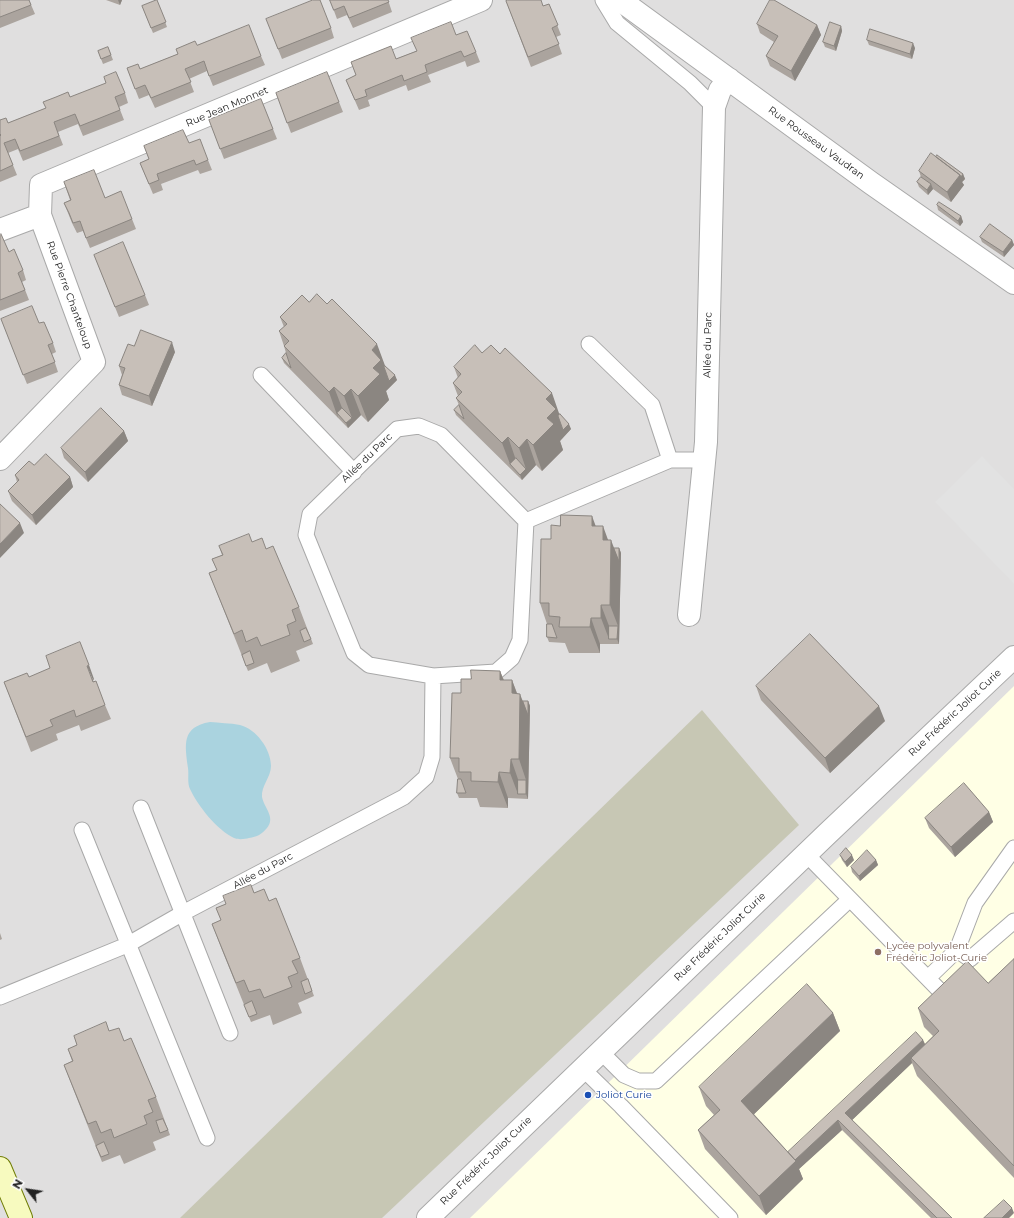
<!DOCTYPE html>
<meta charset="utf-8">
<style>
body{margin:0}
#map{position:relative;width:1014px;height:1218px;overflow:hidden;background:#f2efe9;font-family:Montserrat,sans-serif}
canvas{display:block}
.north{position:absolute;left:8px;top:1170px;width:40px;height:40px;-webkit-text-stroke:3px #fff;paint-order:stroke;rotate:300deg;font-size:11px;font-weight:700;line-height:16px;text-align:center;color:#222}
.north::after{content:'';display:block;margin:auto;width:14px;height:18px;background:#222;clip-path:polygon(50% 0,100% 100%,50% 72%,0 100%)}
</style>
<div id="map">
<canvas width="1014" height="1218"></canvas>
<div class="north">N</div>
</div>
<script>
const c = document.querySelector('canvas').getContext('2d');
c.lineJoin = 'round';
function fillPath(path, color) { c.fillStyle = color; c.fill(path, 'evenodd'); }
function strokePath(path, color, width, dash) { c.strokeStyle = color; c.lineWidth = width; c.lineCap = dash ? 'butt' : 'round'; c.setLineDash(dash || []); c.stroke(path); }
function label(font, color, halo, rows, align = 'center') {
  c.font = font + ' Montserrat,sans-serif'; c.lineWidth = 3; c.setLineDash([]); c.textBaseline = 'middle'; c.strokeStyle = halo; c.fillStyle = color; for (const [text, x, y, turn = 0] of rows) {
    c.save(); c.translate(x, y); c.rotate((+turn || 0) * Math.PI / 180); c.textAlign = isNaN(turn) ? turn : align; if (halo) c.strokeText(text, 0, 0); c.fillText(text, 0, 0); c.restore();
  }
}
fillPath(new Path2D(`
 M 0,0 L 1014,0 L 1014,1218 L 0,1218 Z`), '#e0dfdf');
fillPath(new Path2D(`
 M 1014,686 L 1014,1218 L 470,1218 Z`), '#ffffe5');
fillPath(new Path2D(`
 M 702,710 L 799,825 L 382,1218 L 180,1218 Z`), '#c7c7b4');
fillPath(new Path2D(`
 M 982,456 L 1014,489 L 1014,584 L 935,502 Z`), '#e2e2e2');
fillPath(new Path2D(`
 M 210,722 C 219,723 230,723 240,725 C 256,729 271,749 271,766 C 271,777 261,786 262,797 C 264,808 276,817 267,828 C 262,834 257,837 249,838 C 245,839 239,840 234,838 C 217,830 198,806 190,789 C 187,783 189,775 188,768 C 185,745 181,727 210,722 Z`), '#aad3df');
const service = new Path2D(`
 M 603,0 L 617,23 L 690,83 L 714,107
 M 589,344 L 652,405 L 670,460
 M 261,375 L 354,472
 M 419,426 L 441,435 L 526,521 L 520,640 L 512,658 L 496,672 L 433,676 L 369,665 L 354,653 L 306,535 L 310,514 L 397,429 Z
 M 526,521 L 670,460 L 704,460
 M 141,808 L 230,1033
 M 82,830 L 207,1138
 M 806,854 L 945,996
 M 957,950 L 970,959 L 1014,921
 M 928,978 L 957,950 L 975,903 L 1014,848
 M 0,997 L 127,945 L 183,913 L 404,797 L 426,777 L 432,757 L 433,676
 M 601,1052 L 624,1075 L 638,1081 L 656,1081 L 850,899
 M 583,1069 L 621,1106 L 730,1218`);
const minor = new Path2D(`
 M 620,0 L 871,183 L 1014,283
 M 0,230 L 40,215 L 41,185 L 481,0
 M 0,459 L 94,362 L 40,215
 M 689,615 L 706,442 L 714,107 L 720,90 L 729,79
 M 428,1218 L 827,834 L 1014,657`);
const secondary = new Path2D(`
 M 0,1168 L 21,1218`);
strokePath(service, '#a9a9a9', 17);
strokePath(minor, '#a9a9a9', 24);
strokePath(secondary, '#707d05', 24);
strokePath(service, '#fff', 15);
strokePath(minor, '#fff', 22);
strokePath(secondary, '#f7fabf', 22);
fillPath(new Path2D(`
 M 0,0 L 29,0 L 35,14 L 0,28 Z
 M 106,0 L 122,0 L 120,5 Z
 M 157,0 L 167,27 L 153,33 L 142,6 Z
 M 330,0 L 388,0 L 392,12 L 353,28 L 347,15 L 337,19 Z
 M 506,1 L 543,6 L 549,4 L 561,35 L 556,37 L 562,54 L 531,67 Z
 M 757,24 L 817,25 L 821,35 L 795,81 L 770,66 L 766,56 L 774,42 L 760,33 Z
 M 841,26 L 842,31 L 836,51 L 825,47 L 823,42 Z
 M 331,28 L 334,38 L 282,59 L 270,29 Z
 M 456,35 L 476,52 L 480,62 L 467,67 L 465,61 L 428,75 L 431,82 L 408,91 L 406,85 L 368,100 L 370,106 L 359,110 L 346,80 L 356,75 L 351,62 L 396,59 Z
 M 867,40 L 915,48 L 912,59 L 869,45 Z
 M 197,45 L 261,56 L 265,65 L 213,86 L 207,71 L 189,79 L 194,92 L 155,108 L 149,95 L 139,99 L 127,68 L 140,69 L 178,54 Z
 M 108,47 L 113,60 L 103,64 L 98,51 Z
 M 125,93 L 128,103 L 119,107 L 124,120 L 83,136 L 78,124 L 58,132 L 63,145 L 23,161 L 18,149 L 8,153 L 17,175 L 0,182 L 0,120 L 8,123 L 46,108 Z
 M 276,93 L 339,102 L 343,112 L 291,133 Z
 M 209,120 L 273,129 L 277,139 L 224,159 Z
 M 189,143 L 208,160 L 212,170 L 200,174 L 198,170 L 161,184 L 163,190 L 153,194 L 140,163 L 149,159 L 144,146 Z
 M 936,157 L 963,174 L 965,179 L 962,182 L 964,185 L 951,202 L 933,189 L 928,195 L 919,187 L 917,182 L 921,177 L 919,171 Z
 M 64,182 L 105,198 L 132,219 L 136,229 L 90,248 L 83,231 L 77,233 L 72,223 L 64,203 L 70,200 Z
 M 937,205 L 961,216 L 963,222 L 960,226 L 938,210 Z
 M 0,235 L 9,252 L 23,270 L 26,280 L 22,282 L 29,300 L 0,311 Z
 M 980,237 L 1012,240 L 1014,245 L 1004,257 L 982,242 Z
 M 94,255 L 145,295 L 149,305 L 119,317 Z
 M 309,302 L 385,366 L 397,380 L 386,391 L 389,400 L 368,422 L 361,415 L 348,428 L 284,363 L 282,358 L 286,353 L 284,346 L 279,331 L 284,327 L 280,317 Z
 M 1,319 L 39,323 L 53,343 L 56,352 L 52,354 L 58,372 L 27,384 Z
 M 134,346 L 175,352 L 152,406 L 122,395 L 119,385 L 122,375 L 119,366 Z
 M 482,353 L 560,414 L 571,429 L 560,441 L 563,450 L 542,471 L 536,465 L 522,480 L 456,415 L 454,410 L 459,405 L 456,398 L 458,396 L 453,383 L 458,378 L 454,367 Z
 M 124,431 L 128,441 L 88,482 L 64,458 L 61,448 Z
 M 15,475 L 70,477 L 73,487 L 36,525 L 12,501 L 8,491 L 17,482 Z
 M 596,526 L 608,540 L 614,548 L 619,548 L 621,553 L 619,644 L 600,644 L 600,653 L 569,653 L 565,643 L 549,642 L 547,637 L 547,624 L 540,603 L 551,539 Z
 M 252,542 L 266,549 L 299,607 L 313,644 L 296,651 L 300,661 L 271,673 L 267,663 L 248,671 L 213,583 L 209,573 L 217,570 L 212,559 L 222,555 L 219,546 Z
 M 500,671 L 504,680 L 512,680 L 517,693 L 523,701 L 528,701 L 530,706 L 528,799 L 508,798 L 508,808 L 480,807 L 477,798 L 459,798 L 457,793 L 458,779 L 450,758 L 471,679 Z
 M 29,677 L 94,679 L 93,680 L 105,705 L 111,719 L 81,731 L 79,725 L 56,734 L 58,740 L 31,752 L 4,682 Z
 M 756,686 L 885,721 L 830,773 L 761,700 Z
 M 989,812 L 993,822 L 955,857 L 929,828 L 925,818 Z
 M 840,855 L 854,860 L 847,867 L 842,860 Z
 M 876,860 L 878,865 L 860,881 L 852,872 L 851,867 Z
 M 254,893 L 269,901 L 300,958 L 314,996 L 298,1003 L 302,1013 L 273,1025 L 270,1015 L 259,1019 L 259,1018 L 259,1019 L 251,1022 L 222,950 L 212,924 L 221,920 L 216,908 Z
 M 0,933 L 2,939 L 0,940 Z
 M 1014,959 L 1014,1178 L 917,1076 L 912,1063 L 852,1120 L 952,1218 L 931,1218 L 842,1130 L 799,1169 L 803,1179 L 766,1215 L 705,1149 L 698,1130 L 714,1115 L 706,1106 L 699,1087 L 833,1013 L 840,1031 L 754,1114 L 788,1152 L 923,1040 L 925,1044 L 933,1036 L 924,1027 L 918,1008 L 988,983 Z
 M 109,1031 L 124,1041 L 156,1097 L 170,1135 L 153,1142 L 156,1150 L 124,1164 L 120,1155 L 102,1162 L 74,1091 L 64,1065 L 72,1061 L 68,1049 L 77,1045 L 74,1036 Z`), '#aba49e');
fillPath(new Path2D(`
 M 118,0 L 122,0 L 120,5 Z
 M 817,25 L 821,35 L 795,81 L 791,71 Z
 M 841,26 L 842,31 L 836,51 L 834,46 Z
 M 913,43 L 915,48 L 912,59 L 910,54 Z
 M 963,174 L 965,179 L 962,182 L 964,185 L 951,202 L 947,192 L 960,175 Z
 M 931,184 L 933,189 L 928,195 L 927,190 Z
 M 961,216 L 963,222 L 960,226 L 958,221 Z
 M 1012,240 L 1014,245 L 1004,257 L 1003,252 Z
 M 172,342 L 175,352 L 152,406 L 149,396 Z
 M 377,344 L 387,371 L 395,375 L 397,380 L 386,391 L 389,400 L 368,422 L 358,396 L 373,368 L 372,350 Z
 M 334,387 L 344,413 L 337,413 L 338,418 L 329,392 Z
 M 351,389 L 361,415 L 348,428 L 346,423 L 352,418 L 344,396 Z
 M 552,393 L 561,419 L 569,424 L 571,429 L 560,441 L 563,450 L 542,471 L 533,445 L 547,418 L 546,399 Z
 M 124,431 L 128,441 L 88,482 L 85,472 Z
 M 508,437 L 517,463 L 510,464 L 502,443 Z
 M 527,439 L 536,465 L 522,480 L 520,475 L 526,469 L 519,448 Z
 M 70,477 L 73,487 L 36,525 L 32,515 Z
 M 592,516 L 602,543 L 592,526 Z
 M 20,523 L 24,533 L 0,558 L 0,544 Z
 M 603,526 L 611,548 L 611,540 L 619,561 L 619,548 L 621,553 L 619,644 L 617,639 L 618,626 L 610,605 L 603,540 Z
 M 601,605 L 611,631 L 609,639 L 601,618 Z
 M 591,618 L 600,644 L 600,653 L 590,627 Z
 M 89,665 L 94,679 L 93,680 L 87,666 Z
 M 500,671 L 510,697 L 500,680 Z
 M 512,680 L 520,702 L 520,694 L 528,715 L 528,701 L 530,706 L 528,799 L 526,794 L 526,780 L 519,759 L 512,693 Z
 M 879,706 L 885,721 L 830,773 L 825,758 Z
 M 511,759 L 520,785 L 518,794 L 510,773 Z
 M 499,772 L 508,798 L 508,808 L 498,782 Z
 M 989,812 L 993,822 L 955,857 L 951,847 Z
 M 852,855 L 854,860 L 847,867 L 845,862 Z
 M 876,860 L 878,865 L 860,881 L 859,876 Z
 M 833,1013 L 840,1031 L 748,1120 L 741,1101 Z
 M 923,1040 L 927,1049 L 911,1058 L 912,1063 L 849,1123 L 845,1113 Z
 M 838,1120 L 842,1130 L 799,1169 L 803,1179 L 766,1215 L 759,1196 L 793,1162 Z
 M 1012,1208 L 1014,1213 L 1009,1218 L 1002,1218 Z`), '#8b8681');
const building = new Path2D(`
 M 0,0 L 29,0 L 31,5 L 0,17 Z
 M 157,0 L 166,22 L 151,28 L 142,6 Z
 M 313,0 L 320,0 L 331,28 L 278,49 L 266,19 Z
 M 330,0 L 388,0 L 389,2 L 349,18 L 344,6 L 334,10 Z
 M 508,0 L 541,0 L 543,6 L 549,4 L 558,25 L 552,28 L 559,44 L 528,57 L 506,1 Z
 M 770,0 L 774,0 L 817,25 L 791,71 L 766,56 L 778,36 L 757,24 Z
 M 451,22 L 456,35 L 467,31 L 476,52 L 464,57 L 461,51 L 425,65 L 427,72 L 404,81 L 402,75 L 365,90 L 367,96 L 355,100 L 346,80 L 356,75 L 351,62 L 391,46 L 396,59 L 417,51 L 411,38 Z
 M 830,22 L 841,26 L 834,46 L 823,42 Z
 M 249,25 L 261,56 L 209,76 L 204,61 L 185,69 L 191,82 L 151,98 L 145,85 L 135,89 L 127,68 L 138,64 L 140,69 L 178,54 L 176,49 L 195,41 L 197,45 Z
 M 870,29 L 913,43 L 910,54 L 867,40 Z
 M 108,47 L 111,55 L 101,59 L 98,51 Z
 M 116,72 L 125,93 L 115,97 L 120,110 L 80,126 L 75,114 L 54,122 L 59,136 L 20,151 L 15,139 L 4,143 L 13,165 L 0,171 L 0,136 L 1,135 L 0,134 L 0,120 L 6,118 L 8,123 L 46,108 L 43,102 L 56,97 L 68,92 L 70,97 L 106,83 L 104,77 Z
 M 327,72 L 339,102 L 287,123 L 276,93 Z
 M 261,99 L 273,129 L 220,149 L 209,120 Z
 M 183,130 L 189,143 L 200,139 L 208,160 L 196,165 L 194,160 L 157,174 L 159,180 L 149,184 L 140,163 L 149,159 L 144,146 Z
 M 931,153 L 960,175 L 947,192 L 919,171 Z
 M 937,155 L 963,174 L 961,177 L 960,175 L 936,157 Z
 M 94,170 L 105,198 L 121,191 L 132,219 L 86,238 L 80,221 L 73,223 L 69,213 L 64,203 L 71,200 L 64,182 Z
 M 921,177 L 931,184 L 927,190 L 917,182 Z
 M 939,202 L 961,216 L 958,221 L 937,205 Z
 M 990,224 L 1012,240 L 1003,252 L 980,237 Z
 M 1,234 L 9,252 L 14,249 L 23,270 L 18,273 L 25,290 L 0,300 L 0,235 Z
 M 123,242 L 145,295 L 115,307 L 94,255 Z
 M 317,294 L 327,304 L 332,299 L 377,344 L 372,350 L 381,360 L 373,368 L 380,374 L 358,396 L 351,389 L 344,396 L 334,387 L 329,392 L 284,346 L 289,341 L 279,331 L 287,324 L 280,317 L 302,295 L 309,302 Z
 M 32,306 L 39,323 L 44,322 L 53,343 L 48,345 L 55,362 L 23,375 L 1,319 Z
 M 141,330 L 172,342 L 149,396 L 119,385 L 125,368 L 119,366 L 128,344 L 134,346 Z
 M 475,345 L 482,353 L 491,345 L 500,354 L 505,348 L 552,393 L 546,399 L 556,409 L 547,418 L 554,424 L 533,445 L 527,439 L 519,448 L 508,437 L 502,443 L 456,398 L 462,392 L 453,383 L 461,374 L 454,367 Z
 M 286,353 L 291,368 L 282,358 Z
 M 385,366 L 395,375 L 389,381 L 384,367 Z
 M 459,405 L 464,419 L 454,410 Z
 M 101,408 L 124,431 L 85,472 L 61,448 Z
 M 342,408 L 352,418 L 346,423 L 337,413 Z
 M 560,414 L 569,424 L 563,430 L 558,416 Z
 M 46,454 L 70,477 L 32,515 L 8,491 L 19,480 L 15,475 L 29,461 L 34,465 Z
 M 516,458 L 526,469 L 520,475 L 510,464 Z
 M 0,504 L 20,523 L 0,544 Z
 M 561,515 L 592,516 L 592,526 L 603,526 L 603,540 L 611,540 L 610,605 L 601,605 L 601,618 L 591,618 L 590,627 L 559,627 L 560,617 L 549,616 L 549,603 L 540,603 L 541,539 L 551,539 L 551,525 L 560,526 Z
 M 249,534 L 252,542 L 262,538 L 266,549 L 273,546 L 299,607 L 292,610 L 296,621 L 287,625 L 290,635 L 261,646 L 257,637 L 246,642 L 242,630 L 234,634 L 209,573 L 217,570 L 212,559 L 223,555 L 219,546 Z
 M 614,548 L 619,548 L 619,561 Z
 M 547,624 L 552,624 L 557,638 L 547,637 Z
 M 609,626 L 618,626 L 617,639 L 609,639 Z
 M 306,628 L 311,639 L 304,642 L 300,631 Z
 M 810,634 L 879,706 L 825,758 L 756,686 Z
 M 80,642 L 89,665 L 87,666 L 93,682 L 96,681 L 105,705 L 76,717 L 74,710 L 50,720 L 53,726 L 26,737 L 4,682 L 27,673 L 29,677 L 50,668 L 46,656 Z
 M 250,651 L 254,663 L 246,666 L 242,655 Z
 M 471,670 L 500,671 L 500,680 L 512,680 L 512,693 L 520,694 L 519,759 L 511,759 L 510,773 L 499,772 L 498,782 L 471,781 L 471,772 L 459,772 L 459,758 L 450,758 L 452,693 L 461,693 L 461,679 L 471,679 Z
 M 523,701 L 528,701 L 528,715 Z
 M 458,779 L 461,779 L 466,793 L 457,793 Z
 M 518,780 L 526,780 L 526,794 L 518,794 Z
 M 964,783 L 989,812 L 951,847 L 925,818 Z
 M 846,848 L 852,855 L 845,862 L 840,855 Z
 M 867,850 L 876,860 L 859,876 L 851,867 Z
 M 251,885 L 254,893 L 264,889 L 269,901 L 276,898 L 300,958 L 292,961 L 298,973 L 288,977 L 292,987 L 264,998 L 260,989 L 249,992 L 244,980 L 236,983 L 212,924 L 221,920 L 216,908 L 226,904 L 223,896 Z
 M 1014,959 L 1014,1166 L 911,1058 L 939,1031 L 918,1008 L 967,961 L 988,983 Z
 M 308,979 L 312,991 L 305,994 L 301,982 Z
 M 807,984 L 833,1013 L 741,1101 L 796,1161 L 759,1196 L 698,1130 L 720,1110 L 699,1087 Z
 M 252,1001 L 257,1014 L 249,1017 L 244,1005 Z
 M 106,1022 L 109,1031 L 119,1028 L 124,1041 L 131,1038 L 156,1097 L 148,1100 L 153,1112 L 144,1116 L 147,1124 L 114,1138 L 111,1129 L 101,1133 L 96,1121 L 88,1124 L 64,1065 L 73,1061 L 68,1049 L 77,1045 L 74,1036 Z
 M 916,1032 L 923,1040 L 845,1113 L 952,1218 L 937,1218 L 838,1120 L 795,1160 L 788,1152 Z
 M 163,1119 L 168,1130 L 160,1133 L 156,1121 Z
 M 104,1142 L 109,1154 L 101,1157 L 96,1146 Z
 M 1004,1200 L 1012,1208 L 1002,1218 L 984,1218 Z`);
fillPath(building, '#c7bfb8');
strokePath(building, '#8b8681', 1);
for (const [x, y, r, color] of [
 [878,952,4,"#8d6e63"],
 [588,1095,4,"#1a4fb4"]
]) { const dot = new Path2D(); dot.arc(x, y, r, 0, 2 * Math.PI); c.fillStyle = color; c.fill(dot); strokePath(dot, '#fff', 1.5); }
label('10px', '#222', '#fff', [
 ["Rue Jean Monnet",227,107,-23],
 ["Rue Rousseau Vaudran",816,143,36],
 ["Rue Pierre Chanteloup",69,295,70],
 ["Allée du Parc",708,345,-89],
 ["Allée du Parc",367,458,-44],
 ["Rue Frédéric Joliot Curie",955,713,-43],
 ["Allée du Parc",263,871,-28],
 ["Rue Frédéric Joliot Curie",720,937,-44],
 ["Rue Frédéric Joliot Curie",486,1161,-44]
]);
label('10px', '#785e54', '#fff', [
 ["Lycée polyvalent",886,946],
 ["Frédéric Joliot-Curie",886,958]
], 'left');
label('10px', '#164399', '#fff', [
 ["Joliot Curie",596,1095]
], 'left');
</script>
